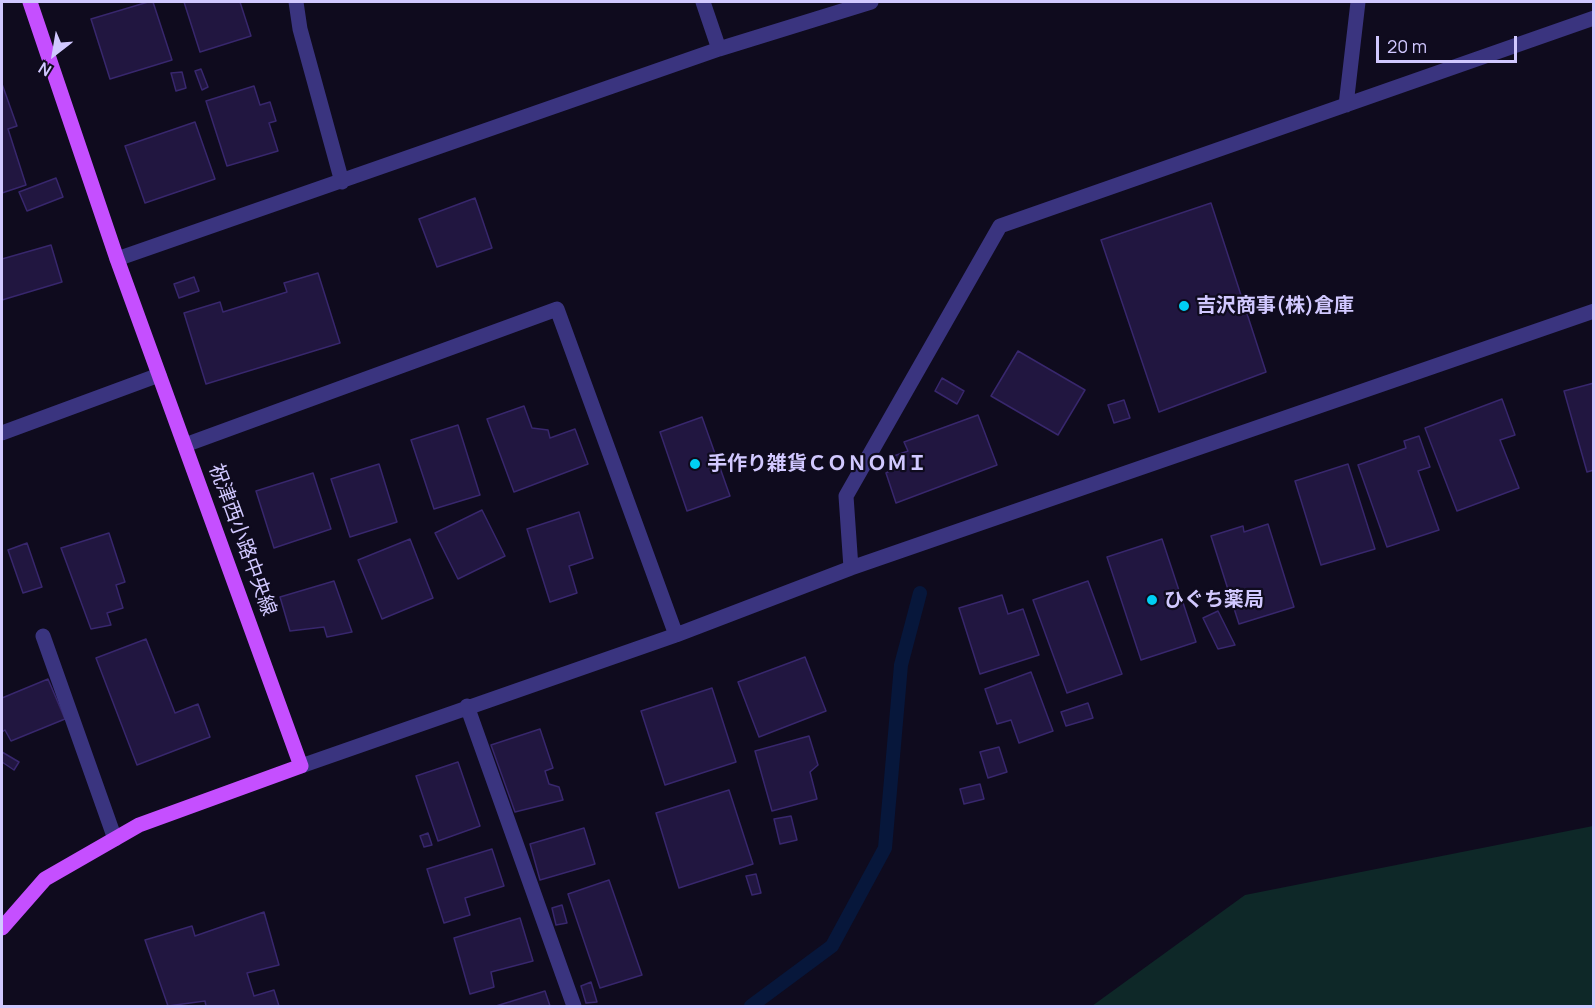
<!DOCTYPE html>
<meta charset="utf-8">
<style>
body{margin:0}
#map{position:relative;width:1595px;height:1008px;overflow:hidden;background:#0f0b1e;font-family:Manrope,sans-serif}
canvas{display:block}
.frame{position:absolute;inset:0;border:3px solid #d1c8ff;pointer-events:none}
.north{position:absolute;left:24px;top:24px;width:60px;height:60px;-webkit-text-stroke:4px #0f0b1e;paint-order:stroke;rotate:211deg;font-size:16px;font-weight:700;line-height:24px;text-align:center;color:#d1c8ff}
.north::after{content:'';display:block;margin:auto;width:21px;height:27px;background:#d1c8ff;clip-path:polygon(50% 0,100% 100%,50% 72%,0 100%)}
.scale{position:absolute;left:1376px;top:36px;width:141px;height:27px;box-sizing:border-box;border:3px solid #d1c8ff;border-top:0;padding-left:8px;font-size:18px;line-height:21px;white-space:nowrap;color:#d1c8ff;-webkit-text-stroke:4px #0f0b1e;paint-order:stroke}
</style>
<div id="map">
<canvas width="1595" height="1008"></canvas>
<div class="frame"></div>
<div class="north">N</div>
<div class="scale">20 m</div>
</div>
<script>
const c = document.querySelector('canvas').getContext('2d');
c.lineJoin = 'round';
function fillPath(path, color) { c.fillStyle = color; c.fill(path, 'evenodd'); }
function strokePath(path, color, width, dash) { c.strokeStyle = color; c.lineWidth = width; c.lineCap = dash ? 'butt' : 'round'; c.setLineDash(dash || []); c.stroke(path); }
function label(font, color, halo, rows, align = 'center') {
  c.font = font + ' Manrope,"Noto Sans JP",sans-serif'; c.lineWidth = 4.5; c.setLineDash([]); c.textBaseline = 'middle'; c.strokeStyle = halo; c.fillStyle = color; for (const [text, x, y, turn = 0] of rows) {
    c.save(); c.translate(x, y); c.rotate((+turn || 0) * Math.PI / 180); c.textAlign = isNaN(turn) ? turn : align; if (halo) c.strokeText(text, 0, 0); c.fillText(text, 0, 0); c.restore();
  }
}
fillPath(new Path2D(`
 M 1593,826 L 1593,1006 L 1092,1006 L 1245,895 Z`), '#0e2828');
strokePath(new Path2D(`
 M 751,1006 L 832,946 L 885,848 L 901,665 L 920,593`), '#07173b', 14);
const building = new Path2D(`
 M 148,2 L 153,2 L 172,60 L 110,79 L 91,19 Z
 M 184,2 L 240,2 L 251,36 L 200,52 Z
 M 201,69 L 208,87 L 202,90 L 195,71 Z
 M 182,72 L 186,88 L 176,91 L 171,73 Z
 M 2,84 L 17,126 L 8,129 L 26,185 L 2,193 Z
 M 254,86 L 260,105 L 270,102 L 276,121 L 269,123 L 278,151 L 227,166 L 206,101 Z
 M 195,122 L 215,179 L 145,203 L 125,146 Z
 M 56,178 L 63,197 L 27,211 L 19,192 Z
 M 475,198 L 492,248 L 437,267 L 419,219 Z
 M 1211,203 L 1266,372 L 1159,412 L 1101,240 Z
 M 51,245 L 62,282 L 2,300 L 2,259 Z
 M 318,273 L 340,343 L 206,384 L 184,313 L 220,302 L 223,312 L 287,292 L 284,283 Z
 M 194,277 L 199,291 L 179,298 L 174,284 Z
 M 1018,351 L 1085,390 L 1058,435 L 991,396 Z
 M 942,378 L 964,391 L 957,404 L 935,391 Z
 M 1594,383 L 1594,470 L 1587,472 L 1564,391 Z
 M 1502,399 L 1515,435 L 1500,440 L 1519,488 L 1457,511 L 1425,428 Z
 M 1124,400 L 1130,418 L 1114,423 L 1108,405 Z
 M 524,406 L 532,428 L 548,430 L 550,438 L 575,429 L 588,464 L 514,492 L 487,419 Z
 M 978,415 L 997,465 L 896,503 L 886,473 L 895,468 L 891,457 L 908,451 L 904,442 Z
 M 702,417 L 730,496 L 687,511 L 660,432 Z
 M 458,425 L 480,495 L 434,509 L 411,440 Z
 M 1419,436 L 1430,467 L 1418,471 L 1439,530 L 1387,547 L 1358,465 L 1406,448 L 1404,441 Z
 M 379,464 L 397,522 L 350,537 L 331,479 Z
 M 1348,464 L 1375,549 L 1321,565 L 1295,481 Z
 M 313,473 L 331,529 L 274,548 L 256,491 Z
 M 482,510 L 505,556 L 458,579 L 435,533 Z
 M 579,512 L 593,558 L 569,566 L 577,593 L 550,602 L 527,529 Z
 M 1268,524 L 1294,607 L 1239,624 L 1211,536 L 1243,526 L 1244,532 Z
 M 109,533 L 125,582 L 116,585 L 123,608 L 107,613 L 111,625 L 91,629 L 61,548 Z
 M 410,539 L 433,598 L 382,619 L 358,560 Z
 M 1162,539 L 1196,642 L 1141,660 L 1107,557 Z
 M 27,543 L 42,587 L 23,593 L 8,550 Z
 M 334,581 L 352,632 L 327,637 L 324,627 L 290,631 L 280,597 Z
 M 1088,581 L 1122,674 L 1067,693 L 1033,600 Z
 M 1002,595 L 1008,614 L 1023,609 L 1039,655 L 980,674 L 959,608 Z
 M 1218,611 L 1235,645 L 1218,649 L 1203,618 Z
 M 146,639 L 175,713 L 198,704 L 210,737 L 137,765 L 96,658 Z
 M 805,657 L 826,711 L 759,737 L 738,682 Z
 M 1031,672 L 1053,731 L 1019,743 L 1011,720 L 997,724 L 985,689 Z
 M 48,679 L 65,719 L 11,741 L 5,730 L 2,732 L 2,698 Z
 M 712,688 L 736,762 L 665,785 L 641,711 Z
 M 1088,703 L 1093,718 L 1066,726 L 1061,712 Z
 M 540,729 L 553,768 L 545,771 L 549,784 L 559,787 L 563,800 L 515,812 L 491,745 Z
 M 809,736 L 818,765 L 810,772 L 817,799 L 772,811 L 755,751 Z
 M 999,747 L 1007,772 L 988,778 L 980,752 Z
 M 2,752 L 19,762 L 14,770 L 2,762 Z
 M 458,762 L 480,826 L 438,841 L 416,776 Z
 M 980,784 L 984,799 L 964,804 L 960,789 Z
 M 729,790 L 753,864 L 679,888 L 656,813 Z
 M 791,816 L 797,840 L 780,844 L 774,819 Z
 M 584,828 L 595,864 L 540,880 L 530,844 Z
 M 428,833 L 432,845 L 424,847 L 420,836 Z
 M 492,849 L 504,886 L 465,898 L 470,915 L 444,923 L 427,869 Z
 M 756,874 L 761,893 L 752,895 L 746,876 Z
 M 609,880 L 642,975 L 600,988 L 568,894 Z
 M 562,905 L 567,923 L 556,925 L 552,908 Z
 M 264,912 L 279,965 L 247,973 L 254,996 L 274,990 L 279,1006 L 206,1006 L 205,1001 L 168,1006 L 145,940 L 192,926 L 195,936 Z
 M 520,918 L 533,961 L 491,972 L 494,987 L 470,994 L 454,938 Z
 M 591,982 L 597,1002 L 586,1003 L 581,986 Z
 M 545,991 L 550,1006 L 496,1006 Z`);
fillPath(building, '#211640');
strokePath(building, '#38276d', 1.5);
strokePath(new Path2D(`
 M 296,2 L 300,29 L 342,182
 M 703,2 L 719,49
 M 1346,105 L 1358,2
 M 117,259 L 719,49 L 871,2
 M 2,433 L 159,375
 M 185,445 L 557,309 L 676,635
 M 851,568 L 846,496 L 1000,226 L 1594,18
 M 43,636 L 115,839
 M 467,706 L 574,1006
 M 301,766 L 676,635 L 851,568 L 1594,311`), '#3a347f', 15);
strokePath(new Path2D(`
 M 2,928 L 45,879 L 139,825 L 301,766 L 117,259 L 30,2`), '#c54fff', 15);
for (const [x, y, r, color] of [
 [1184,306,6,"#00cff3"],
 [695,464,6,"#00cff3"],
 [1152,600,6,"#00cff3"]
]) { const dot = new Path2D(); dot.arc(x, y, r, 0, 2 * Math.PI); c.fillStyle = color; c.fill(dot); strokePath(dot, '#0f0b1e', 2); }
label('bold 20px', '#d1c8ff', '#0f0b1e', [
 ["吉沢商事(株)倉庫",1196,306],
 ["手作り雑貨ＣＯＮＯＭＩ",707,464],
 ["ひぐち薬局",1164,600]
], 'left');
label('20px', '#d1c8ff', '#0f0b1e', [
 ["祝津西小路中央線",242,540,70]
]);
</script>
